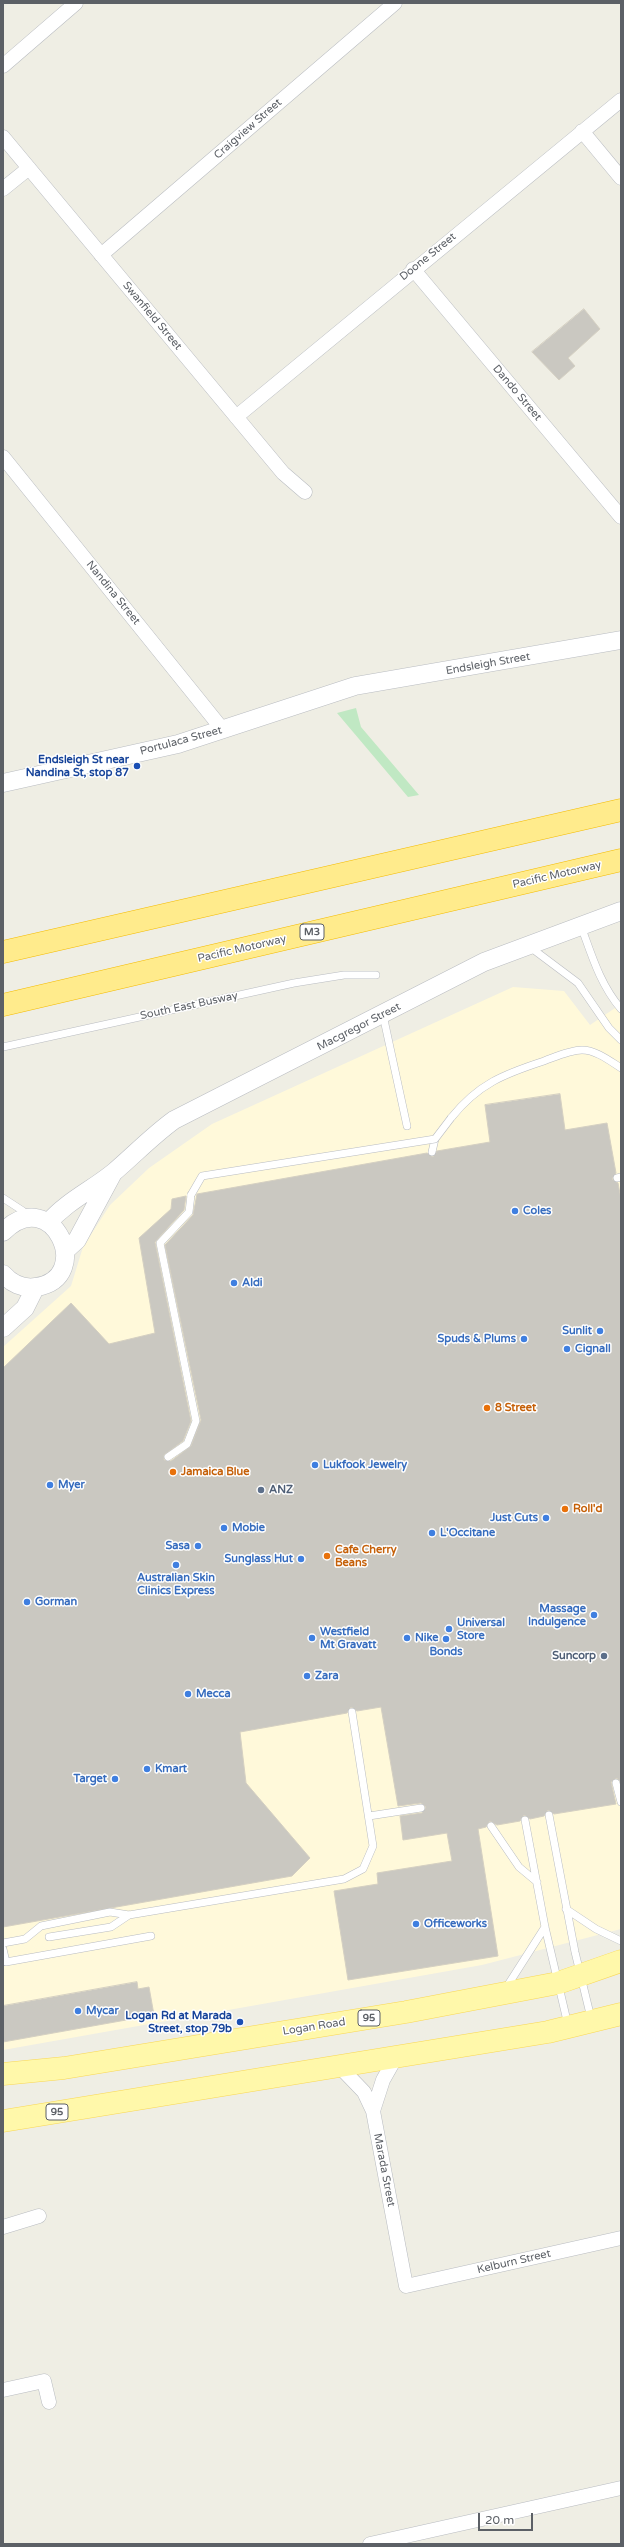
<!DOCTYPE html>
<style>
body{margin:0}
#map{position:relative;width:624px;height:2547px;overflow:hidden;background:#efeee4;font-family:"Varela Round",sans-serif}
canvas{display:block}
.frame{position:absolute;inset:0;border:4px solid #5c6066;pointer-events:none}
.scale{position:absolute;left:478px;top:2513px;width:55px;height:18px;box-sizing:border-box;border:2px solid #5c6066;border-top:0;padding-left:5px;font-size:12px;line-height:14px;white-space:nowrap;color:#5c6066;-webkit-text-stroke:3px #fff;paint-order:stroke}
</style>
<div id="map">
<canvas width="624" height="2547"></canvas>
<div class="frame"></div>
<div class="scale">20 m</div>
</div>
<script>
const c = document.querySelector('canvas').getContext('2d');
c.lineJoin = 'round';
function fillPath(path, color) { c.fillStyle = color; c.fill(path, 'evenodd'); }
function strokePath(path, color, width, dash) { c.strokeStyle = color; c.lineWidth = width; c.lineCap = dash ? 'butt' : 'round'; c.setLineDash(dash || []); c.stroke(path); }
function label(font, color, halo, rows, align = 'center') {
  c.font = font + ' "Varela Round",sans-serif'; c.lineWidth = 3; c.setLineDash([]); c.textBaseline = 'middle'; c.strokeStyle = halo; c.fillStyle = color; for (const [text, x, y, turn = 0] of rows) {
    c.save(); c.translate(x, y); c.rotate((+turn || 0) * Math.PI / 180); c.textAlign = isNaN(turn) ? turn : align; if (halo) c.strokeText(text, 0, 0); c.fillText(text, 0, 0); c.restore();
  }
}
fillPath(new Path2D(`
 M 513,987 L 564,991 L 590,1025 L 621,1004 L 621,1929 L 482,1965 L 3,2050 L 3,1347 L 71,1286 L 83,1247 L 110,1205 L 149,1168 L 212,1124 Z`), '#fff9da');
fillPath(new Path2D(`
 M 356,708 L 361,727 L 419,795 L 408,797 L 337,713 Z`), '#c0e8c3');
const building = new Path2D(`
 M 584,309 L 600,329 L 568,358 L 575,366 L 559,380 L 532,352 Z
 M 560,1094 L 565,1130 L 607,1123 L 616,1173 L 612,1179 L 618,1183 L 621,1199 L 621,1782 L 617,1778 L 611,1782 L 616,1804 L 554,1814 L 548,1810 L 544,1816 L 530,1819 L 524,1815 L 520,1821 L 497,1825 L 490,1821 L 486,1827 L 478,1829 L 498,1956 L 348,1980 L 334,1891 L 378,1884 L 377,1873 L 452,1861 L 447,1833 L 403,1840 L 400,1816 L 422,1813 L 426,1807 L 421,1803 L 398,1806 L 381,1707 L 357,1711 L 351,1707 L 347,1713 L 240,1732 L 246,1783 L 310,1858 L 292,1876 L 3,1927 L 3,1368 L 71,1303 L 109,1344 L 155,1333 L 139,1238 L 171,1209 L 172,1199 L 186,1196 L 184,1210 L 155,1242 L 191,1421 L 183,1441 L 164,1455 L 164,1460 L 171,1461 L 191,1446 L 201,1420 L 165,1245 L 193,1215 L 197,1194 L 427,1153 L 433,1157 L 437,1151 L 490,1142 L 485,1105 Z
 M 137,1982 L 138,1989 L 149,1987 L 154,2015 L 3,2042 L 3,2006 Z`);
fillPath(building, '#cac8c1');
strokePath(building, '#d5d0c2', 1);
const service = new Path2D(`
 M 581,926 C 592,956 600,984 621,1009
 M 530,947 L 578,983 L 609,1028 L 621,1040
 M 383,1015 L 407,1126
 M 3,1047 L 294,983 L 344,975 L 376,975
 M 451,1118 C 478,1084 504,1074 544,1061 C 555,1057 570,1050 582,1050 C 596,1050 610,1061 621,1068
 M 432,1152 L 435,1139
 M 617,1178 L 621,1177
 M 3,1198 L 23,1211 L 28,1218
 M 168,1457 L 187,1444 L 196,1421 L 160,1243 L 189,1212 L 191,1195
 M 616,1783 L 621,1802
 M 549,1815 L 575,1952 L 591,2018
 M 369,1816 L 421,1808
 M 525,1820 L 545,1927 L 568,2025
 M 491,1826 L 519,1867 L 537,1882
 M 566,1909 L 596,1929 L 621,1941
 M 49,1937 L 111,1927 L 129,1915
 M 3,1943 L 25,1939 L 41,1926 L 110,1912 L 129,1915 L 344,1879 L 363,1869 L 373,1846 L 352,1712
 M 3,1949 L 6,1962 L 151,1936
 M 506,1988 L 545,1927`);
const minor = new Path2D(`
 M 3,66 L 76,3
 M 582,131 L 621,178
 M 3,137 L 283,473 L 305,492
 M 3,189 L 29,168
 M 101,255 L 395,3
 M 413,269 L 621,517
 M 236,417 L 621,100
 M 3,457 L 223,730
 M 339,2066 L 364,2092 L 373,2111 L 406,2286 L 621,2238
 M 373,2111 L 383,2080 L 396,2057
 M 3,2227 L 39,2216
 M 3,2390 L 44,2381 L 49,2402
 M 370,2544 L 621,2488`);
const tertiary = new Path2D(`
 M 3,783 L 178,744 L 355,686 L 621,640
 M 48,1223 C 67,1201 92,1190 114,1172 C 134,1155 152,1136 174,1120 L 484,962 L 621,911
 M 3,1232 C 52,1182 96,1278 36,1287 C 23,1289 11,1283 3,1274
 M 66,1250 L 77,1240 L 113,1173
 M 3,1328 L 25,1308 L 35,1288`);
const primary = new Path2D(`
 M 3,2074 L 64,2068 L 406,2012 L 558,1983 L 621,1961
 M 3,2121 L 548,2032 L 621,2014`);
const motorway = new Path2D(`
 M 3,952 L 621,810
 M 3,1005 L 621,860`);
strokePath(service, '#b9bcc1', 8);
strokePath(minor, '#b9bcc1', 15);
strokePath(tertiary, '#b9bcc1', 19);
strokePath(primary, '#f9d754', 23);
strokePath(motorway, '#f4bb00', 23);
strokePath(service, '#fff', 7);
strokePath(minor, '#fff', 14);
strokePath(tertiary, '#fff', 18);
strokePath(primary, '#fff8aa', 22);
strokePath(motorway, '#ffeb8c', 22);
const serviceBridge = new Path2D(`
 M 191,1195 L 202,1176 L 435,1139 L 451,1118`);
strokePath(serviceBridge, '#b9bcc1', 8, []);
strokePath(serviceBridge, '#fff', 7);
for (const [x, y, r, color] of [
 [137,766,4,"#1a4fb4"],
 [515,1211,4,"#3f7fe0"],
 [234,1283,4,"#3f7fe0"],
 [600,1331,4,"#3f7fe0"],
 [524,1339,4,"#3f7fe0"],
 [567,1349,4,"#3f7fe0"],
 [487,1408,4,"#e8710a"],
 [315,1465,4,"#3f7fe0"],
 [173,1472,4,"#e8710a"],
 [50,1485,4,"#3f7fe0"],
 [261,1490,4,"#5c6f8a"],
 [565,1509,4,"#e8710a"],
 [546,1518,4,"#3f7fe0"],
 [224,1528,4,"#3f7fe0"],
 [432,1533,4,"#3f7fe0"],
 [198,1546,4,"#3f7fe0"],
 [327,1556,4,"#e8710a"],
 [301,1559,4,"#3f7fe0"],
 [176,1565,4,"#3f7fe0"],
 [27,1602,4,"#3f7fe0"],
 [594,1615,4,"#3f7fe0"],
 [449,1629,4,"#3f7fe0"],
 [312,1638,4,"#3f7fe0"],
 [407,1638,4,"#3f7fe0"],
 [446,1639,4,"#3f7fe0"],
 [604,1656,4,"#5c6f8a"],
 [307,1676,4,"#3f7fe0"],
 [188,1694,4,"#3f7fe0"],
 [147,1769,4,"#3f7fe0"],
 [115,1779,4,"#3f7fe0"],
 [416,1924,4,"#3f7fe0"],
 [78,2011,4,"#3f7fe0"],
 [240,2022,4,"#1a4fb4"]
]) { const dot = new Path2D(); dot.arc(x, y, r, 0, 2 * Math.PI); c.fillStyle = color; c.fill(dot); strokePath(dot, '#fff', 1.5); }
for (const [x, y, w] of [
 [312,932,24],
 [369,2018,22],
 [57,2112,22]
]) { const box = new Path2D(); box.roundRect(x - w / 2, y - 8, w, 16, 3); c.fillStyle = '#fff'; c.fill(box); strokePath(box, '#5c6066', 1); }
label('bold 10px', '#5c6066', null, [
 ["M3",312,932],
 ["95",369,2018],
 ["95",57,2112]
]);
label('11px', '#5c6066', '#fff', [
 ["Craigview Street",248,129,-41],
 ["Doone Street",428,257,-39],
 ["Swanfield Street",152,316,50],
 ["Dando Street",517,393,50],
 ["Nandina Street",113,593,51],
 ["Endsleigh Street",488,664,-10],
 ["Portulaca Street",181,741,-15],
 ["Pacific Motorway",557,875,-13],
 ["Pacific Motorway",242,949,-13],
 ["South East Busway",189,1006,-12],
 ["Macgregor Street",359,1027,-27],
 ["Logan Road",314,2027,-9],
 ["Marada Street",384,2170,79],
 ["Kelburn Street",514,2262,-13]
]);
label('bold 11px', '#164399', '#fff', [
 ["Endsleigh St near",129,760],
 ["Nandina St, stop 87",129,773],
 ["Logan Rd at Marada",232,2016],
 ["Street, stop 79b",232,2029]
], 'right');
label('bold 11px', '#366cbe', '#fff', [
 ["Coles",523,1211],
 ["Aldi",242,1283],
 ["Sunlit",592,1331,"right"],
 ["Spuds & Plums",516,1339,"right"],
 ["Cignall",575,1349],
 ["Lukfook Jewelry",323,1465],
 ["Myer",58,1485],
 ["Just Cuts",538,1518,"right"],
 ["Mobie",232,1528],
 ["L'Occitane",440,1533],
 ["Sasa",190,1546,"right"],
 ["Sunglass Hut",293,1559,"right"],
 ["Australian Skin",176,1578,"center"],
 ["Clinics Express",176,1591,"center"],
 ["Gorman",35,1602],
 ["Massage",586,1609,"right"],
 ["Indulgence",586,1622,"right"],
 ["Universal",457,1623],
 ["Store",457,1636],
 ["Westfield",320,1632],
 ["Mt Gravatt",320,1645],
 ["Nike",415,1638],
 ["Bonds",446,1652,"center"],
 ["Zara",315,1676],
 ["Mecca",196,1694],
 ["Kmart",155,1769],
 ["Target",107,1779,"right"],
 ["Officeworks",424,1924],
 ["Mycar",86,2011]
], 'left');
label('bold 11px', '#c56008', '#fff', [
 ["8 Street",495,1408],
 ["Jamaica Blue",181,1472],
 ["Roll'd",573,1509],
 ["Cafe Cherry",335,1550],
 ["Beans",335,1563]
], 'left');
label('bold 11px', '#4e5e75', '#fff', [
 ["ANZ",269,1490],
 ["Suncorp",596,1656,"right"]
], 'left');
</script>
